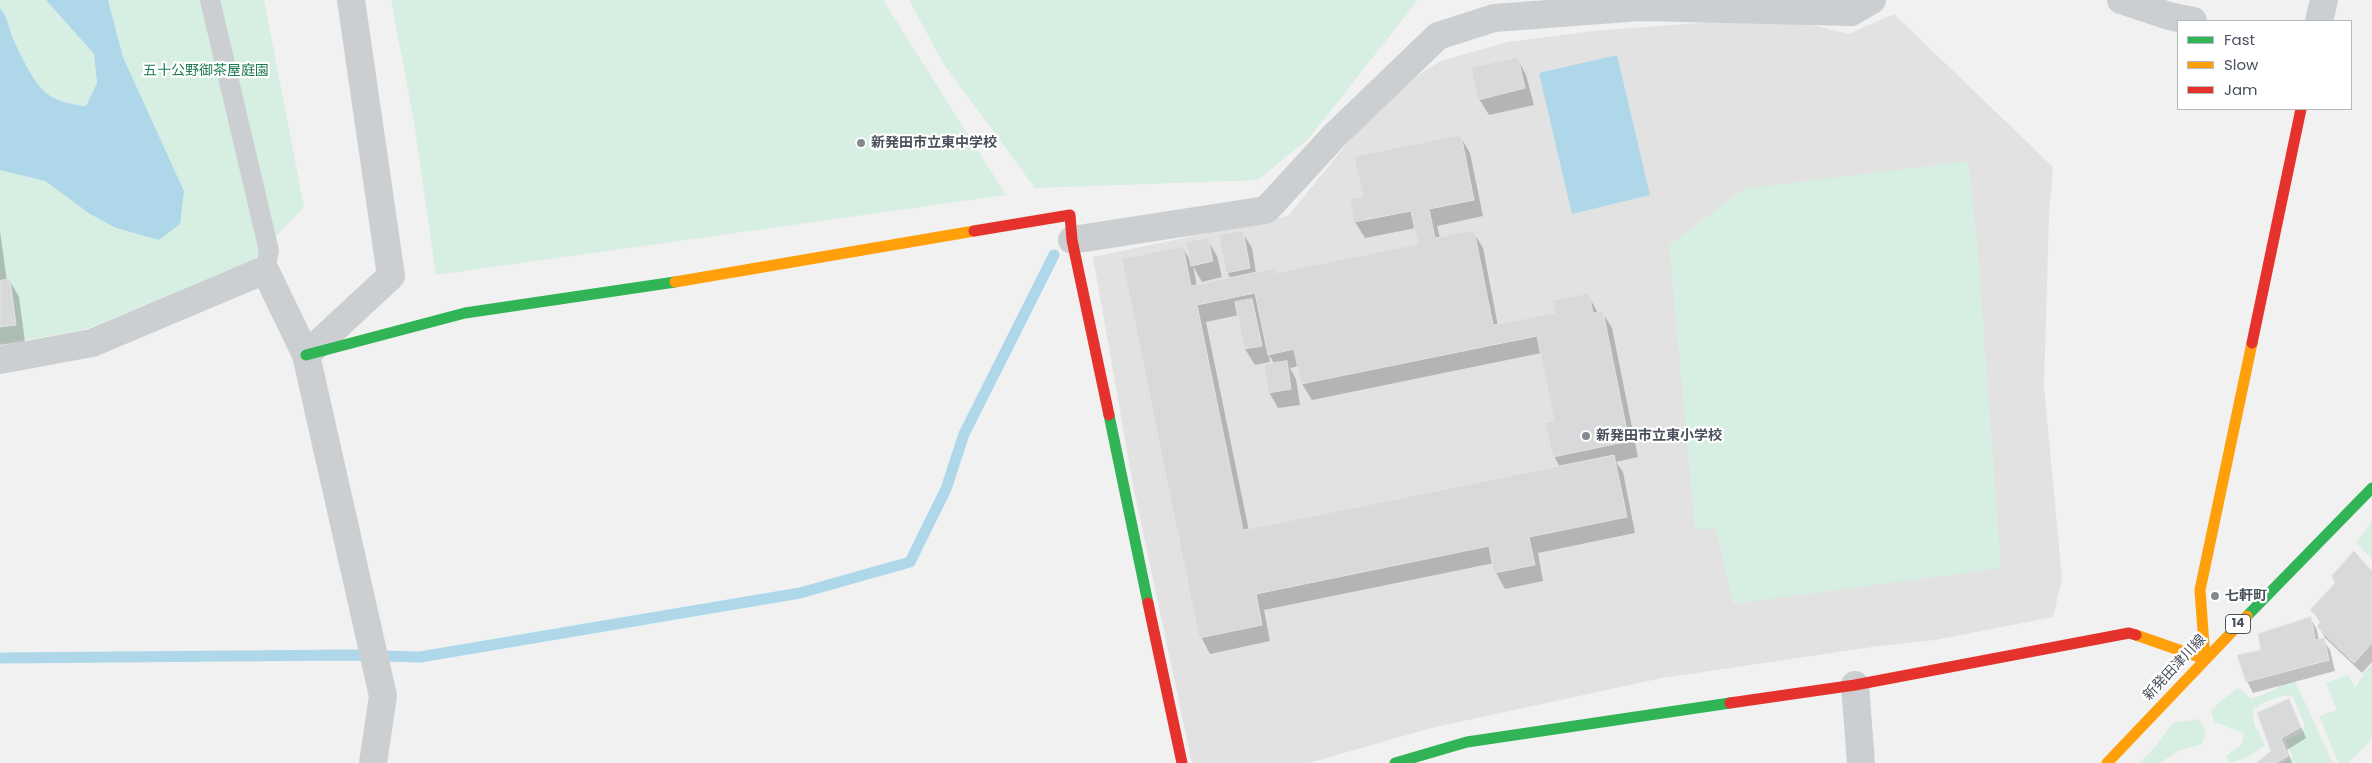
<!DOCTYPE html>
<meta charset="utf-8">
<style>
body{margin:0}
#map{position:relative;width:2372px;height:763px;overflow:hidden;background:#f1f1f1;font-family:Poppins,sans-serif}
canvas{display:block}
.legend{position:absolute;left:2177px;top:20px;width:175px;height:90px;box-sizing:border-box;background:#fff;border:1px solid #b6b9be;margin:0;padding:6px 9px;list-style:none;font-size:15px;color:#49515c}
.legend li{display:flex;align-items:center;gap:10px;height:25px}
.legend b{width:25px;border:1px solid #b6b9be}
</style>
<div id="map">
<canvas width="2372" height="763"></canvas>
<ul class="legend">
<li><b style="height:6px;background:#30b455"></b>Fast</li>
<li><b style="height:6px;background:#ff9f0a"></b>Slow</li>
<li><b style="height:6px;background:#e5322d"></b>Jam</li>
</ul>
</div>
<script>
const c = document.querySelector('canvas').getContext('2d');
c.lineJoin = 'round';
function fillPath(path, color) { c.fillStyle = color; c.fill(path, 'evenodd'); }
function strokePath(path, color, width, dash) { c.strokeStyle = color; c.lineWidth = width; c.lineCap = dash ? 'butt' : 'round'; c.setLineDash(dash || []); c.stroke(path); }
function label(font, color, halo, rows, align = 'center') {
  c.font = font + ' Poppins,"Noto Sans JP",sans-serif'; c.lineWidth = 4.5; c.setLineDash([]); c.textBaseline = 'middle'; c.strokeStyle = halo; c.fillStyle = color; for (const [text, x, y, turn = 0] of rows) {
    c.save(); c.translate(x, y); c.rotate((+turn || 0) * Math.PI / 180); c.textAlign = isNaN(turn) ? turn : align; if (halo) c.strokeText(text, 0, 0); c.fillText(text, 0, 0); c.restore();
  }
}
fillPath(new Path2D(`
 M 1894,14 L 2053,167 L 2049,216 L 2044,386 L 2062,579 L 2053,617 L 1935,640 L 1879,646 L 1662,678 L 1431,728 L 1309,763 L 1192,763 L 1133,485 L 1093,257 L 1288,216 L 1368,118 L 1408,82 L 1440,61 L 1508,42 L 1592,31 L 1779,17 L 1849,34 Z`), '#e3e2e2');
fillPath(new Path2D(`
 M 0,0 L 46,0 L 94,54 L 97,83 L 86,106 C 73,105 57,101 46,93 C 33,83 19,52 12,36 C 8,26 8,17 0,8 Z
 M 108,0 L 264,0 L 304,207 L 252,261 L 84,330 L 0,344 L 0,170 L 45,181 L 90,214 L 116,228 L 159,240 L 184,191 L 123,57 Z
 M 391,0 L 883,0 L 1006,195 L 436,275 L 414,122 Z
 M 909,0 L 1418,0 L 1309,138 L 1258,180 L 1035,188 L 943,63 Z
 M 1968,161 L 1977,239 L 2001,568 L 1733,604 L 1716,529 L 1695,529 L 1669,245 L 1743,189 Z
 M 2372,521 L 2372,559 L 2356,543 Z
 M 2372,665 L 2372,739 L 2348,763 L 2338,763 L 2319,716 L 2337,710 L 2326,683 L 2348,675 L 2355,688 L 2365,671 Z
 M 2295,681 L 2333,763 L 2283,763 L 2293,757 L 2285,740 L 2299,734 L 2305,726 L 2293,696 C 2279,694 2265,702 2253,709 L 2254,724 L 2265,745 L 2250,756 L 2230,763 L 2226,756 L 2241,745 L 2244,733 L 2214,722 L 2211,710 L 2237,688 L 2245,692 L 2250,699 L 2273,691 L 2284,683 Z
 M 2198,719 L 2206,730 L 2202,744 L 2178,751 L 2160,763 L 2139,763 L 2155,747 L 2173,723 Z`), '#d7eee2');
fillPath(new Path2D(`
 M 46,0 L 108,0 L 123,57 L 184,191 L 180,224 L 159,240 L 116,228 L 90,214 L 45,181 L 0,170 L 0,8 C 8,17 8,26 12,36 C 19,52 33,82 46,93 C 56,101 73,105 86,106 L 97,83 L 94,54 Z
 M 1617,55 L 1650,195 L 1572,214 L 1539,73 Z`), '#aed8e9');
fillPath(new Path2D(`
 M 1517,58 L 1526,75 L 1534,105 L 1489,115 L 1479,99 Z
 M 1460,136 L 1470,153 L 1483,216 L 1437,226 L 1440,238 L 1473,232 L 1483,248 L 1498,326 L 1556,314 L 1588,295 L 1598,313 L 1602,312 L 1612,328 L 1638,457 L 1616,462 L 1623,472 L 1635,533 L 1538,553 L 1543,581 L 1505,589 L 1496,573 L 1494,563 L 1264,610 L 1270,641 L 1210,654 L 1201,637 L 1183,248 L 1191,262 L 1207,239 L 1217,256 L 1222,277 L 1202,282 L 1193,266 L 1197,286 L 1231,279 L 1227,272 L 1242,232 L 1252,248 L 1256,273 L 1275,269 L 1278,274 L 1419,245 L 1416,228 L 1365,238 L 1355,222 L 1351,200 L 1364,197 ZM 1239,315 L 1245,349 L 1255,365 L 1270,362 L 1269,355 L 1275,365 L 1269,392 L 1278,408 L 1300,405 L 1296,379 L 1290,368 L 1299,366 L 1302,384 L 1312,400 L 1541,353 L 1555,422 L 1554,456 L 1560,467 L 1249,531 L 1206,322 Z
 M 0,231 L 7,281 L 10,281 L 19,297 L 25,342 L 0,345 Z
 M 2372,572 L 2372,662 L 2362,673 L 2325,638 L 2319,627 L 2321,623 L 2312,610 Z
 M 2311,619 L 2317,630 L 2319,640 L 2323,639 L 2330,650 L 2335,671 L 2253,693 L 2247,681 L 2262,651 Z
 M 2289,700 L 2306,738 L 2287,750 L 2292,763 L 2258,763 L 2273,751 Z`), '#0003');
strokePath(new Path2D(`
 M 0,658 L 351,655 L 420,657 L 800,593 L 910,562 L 946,489 L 964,434 L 1054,255`), '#aed8e9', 11);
const building = new Path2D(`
 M 1518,57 L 1525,88 L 1478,100 L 1471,68 Z
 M 1461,135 L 1474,200 L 1429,209 L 1435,238 L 1474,230 L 1493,325 L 1555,313 L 1552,301 L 1589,293 L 1593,313 L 1603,311 L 1629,441 L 1553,457 L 1545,423 L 1554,421 L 1537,336 L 1301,384 L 1294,349 L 1268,355 L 1255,293 L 1197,305 L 1243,530 L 1614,455 L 1627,517 L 1529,537 L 1535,565 L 1494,573 L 1489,546 L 1256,594 L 1262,625 L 1199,638 L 1122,259 L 1183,246 L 1191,286 L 1276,268 L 1276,273 L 1418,244 L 1411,211 L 1354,222 L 1350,199 L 1363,196 L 1354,157 Z
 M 1243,231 L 1250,268 L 1226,273 L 1219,235 Z
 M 1208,238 L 1213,261 L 1191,266 L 1186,242 Z
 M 10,279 L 16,325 L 0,327 L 0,281 Z
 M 1252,299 L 1262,346 L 1244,349 L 1235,302 Z
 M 1287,361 L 1291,389 L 1268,393 L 1264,365 Z
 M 2354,551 L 2372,571 L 2372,643 L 2354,663 L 2317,627 L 2321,620 L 2310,610 L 2335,583 L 2332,576 Z
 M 2311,617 L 2315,640 L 2324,638 L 2329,660 L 2246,682 L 2237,655 L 2261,650 L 2258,634 Z
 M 2289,699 L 2301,727 L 2281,738 L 2288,756 L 2276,763 L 2256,763 L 2271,751 L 2257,713 Z`);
fillPath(building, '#d8d9db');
strokePath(building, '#e2e3e4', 1);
strokePath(new Path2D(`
 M 210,0 L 269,251 L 265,270`), '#cccfd1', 20);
strokePath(new Path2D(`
 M 2121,0 L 2169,16 L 2193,21
 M 2319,21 L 2324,0
 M 1072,240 L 1266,210 L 1335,135 L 1438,36 L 1494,18 L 1641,7 L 1851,12 L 1872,0
 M 306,355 L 391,276 L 351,0
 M 0,360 L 92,343 L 265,270 L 306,355 L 383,696 L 373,763
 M 1855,685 L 1861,763`), '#cccfd1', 28);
strokePath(new Path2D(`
 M 306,355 L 465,313 L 675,282
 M 1109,415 L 1148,603
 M 2247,616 L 2372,488
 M 1395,763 L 1467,742 L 1730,703`), '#30b455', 11);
strokePath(new Path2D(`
 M 675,282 L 974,231
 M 2136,635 L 2205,659 L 2200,590 L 2252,343
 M 2107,763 L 2247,616`), '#ff9f0a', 11);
strokePath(new Path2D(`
 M 974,231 L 1070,215 L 1072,240 L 1109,415
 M 2252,343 L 2301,109
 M 1148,603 L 1182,763
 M 1730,703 L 1855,685 L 2129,633 L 2136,635`), '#e5322d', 11);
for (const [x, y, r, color] of [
 [861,143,5,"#848990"],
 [1586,436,5,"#848990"],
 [2215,596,5,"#848990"]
]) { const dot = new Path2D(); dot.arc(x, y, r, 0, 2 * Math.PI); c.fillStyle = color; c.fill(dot); strokePath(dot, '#fff', 2); }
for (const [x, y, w] of [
 [2238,624,25]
]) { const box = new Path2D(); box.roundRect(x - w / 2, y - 9.5, w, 19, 4); c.fillStyle = '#fff'; c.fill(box); strokePath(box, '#49515c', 1); }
label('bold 12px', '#49515c', null, [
 ["14",2238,624]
]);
label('14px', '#1e7953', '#fff', [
 ["五十公野御茶屋庭園",206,71]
]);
label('bold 14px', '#49515c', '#fff', [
 ["新発田市立東中学校",871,143],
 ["新発田市立東小学校",1596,436],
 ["七軒町",2225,596]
], 'left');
label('14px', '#49515c', '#fff', [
 ["新発田津川線",2175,668,-47]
]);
</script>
